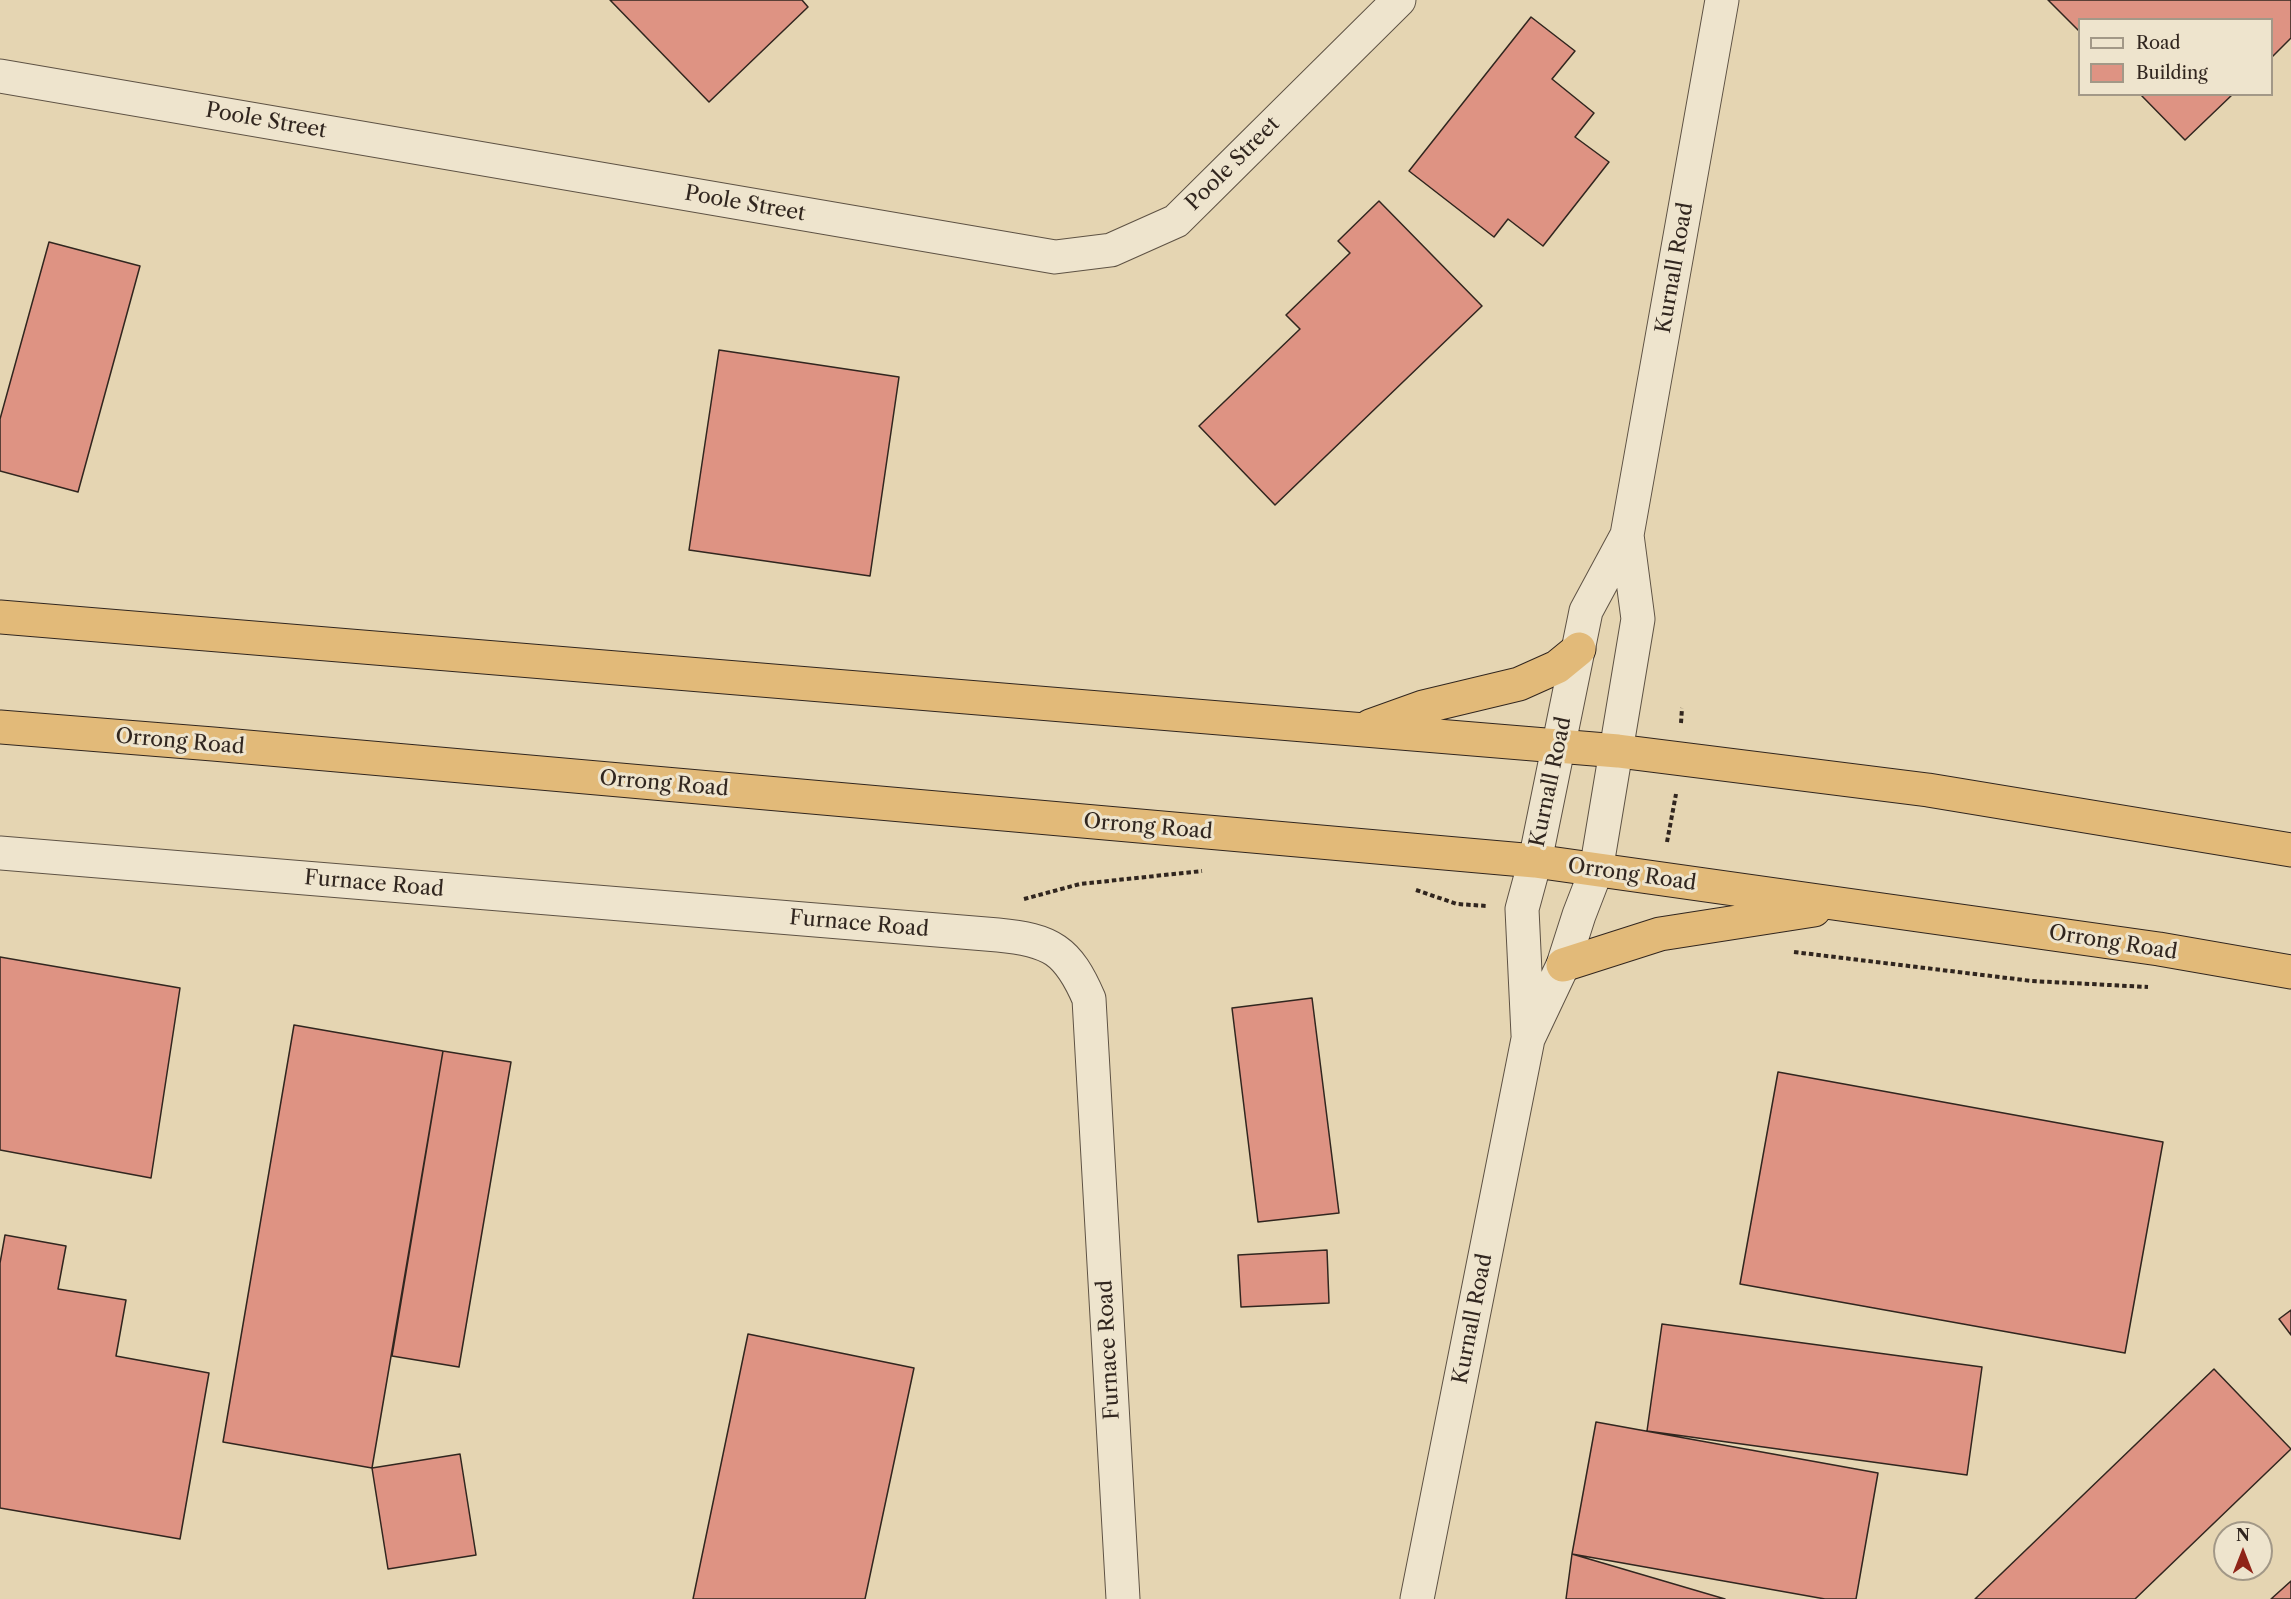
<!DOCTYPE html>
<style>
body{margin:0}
#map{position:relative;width:2291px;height:1599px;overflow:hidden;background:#e5d5b2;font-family:"Libre Caslon Text",serif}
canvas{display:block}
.legend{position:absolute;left:2078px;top:18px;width:195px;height:78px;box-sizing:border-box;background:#eee4cd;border:2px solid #a29887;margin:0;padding:8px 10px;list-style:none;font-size:18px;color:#31261f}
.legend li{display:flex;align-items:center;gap:12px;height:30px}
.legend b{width:30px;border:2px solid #a29887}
.north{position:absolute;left:2213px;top:1521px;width:60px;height:60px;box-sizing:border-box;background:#eee4cd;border:2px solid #a29887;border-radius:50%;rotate:0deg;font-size:16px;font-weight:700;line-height:24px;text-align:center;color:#31261f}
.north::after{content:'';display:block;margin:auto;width:21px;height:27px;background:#8f2418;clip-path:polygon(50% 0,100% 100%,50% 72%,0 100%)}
</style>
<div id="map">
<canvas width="2291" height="1599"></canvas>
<ul class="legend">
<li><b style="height:8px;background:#eee4cd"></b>Road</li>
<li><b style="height:16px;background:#de9383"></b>Building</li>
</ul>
<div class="north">N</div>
</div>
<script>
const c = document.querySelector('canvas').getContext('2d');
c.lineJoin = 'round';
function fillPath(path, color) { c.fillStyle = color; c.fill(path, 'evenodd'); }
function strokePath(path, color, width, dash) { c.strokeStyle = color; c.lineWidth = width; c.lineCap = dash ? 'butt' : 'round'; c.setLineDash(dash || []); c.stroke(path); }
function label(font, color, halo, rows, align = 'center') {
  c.font = font + ' "Libre Caslon Text",serif'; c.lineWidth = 6; c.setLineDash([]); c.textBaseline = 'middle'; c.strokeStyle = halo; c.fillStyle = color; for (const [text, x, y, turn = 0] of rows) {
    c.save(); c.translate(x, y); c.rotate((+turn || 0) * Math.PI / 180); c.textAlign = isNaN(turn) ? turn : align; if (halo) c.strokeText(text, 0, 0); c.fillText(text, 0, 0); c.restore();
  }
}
const building = new Path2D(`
 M 610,0 L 802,0 L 808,7 L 709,102 Z
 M 2048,0 L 2291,0 L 2291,38 L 2272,57 L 2272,20 L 2080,20 L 2080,32 Z
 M 1531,17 L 1575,51 L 1552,79 L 1594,113 L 1575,137 L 1609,162 L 1543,246 L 1508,219 L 1494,237 L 1409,171 Z
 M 2140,94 L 2233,94 L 2185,140 Z
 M 1379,201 L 1482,306 L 1275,505 L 1199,426 L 1300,329 L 1286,315 L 1350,253 L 1338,241 Z
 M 49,242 L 140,266 L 78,492 L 0,471 L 0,419 Z
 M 719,350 L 899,377 L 870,576 L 689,550 Z
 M 0,957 L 180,988 L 151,1178 L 0,1150 Z
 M 1312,998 L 1339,1213 L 1258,1222 L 1232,1008 Z
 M 294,1025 L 443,1051 L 372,1468 L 223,1442 Z
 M 443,1051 L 511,1062 L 459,1367 L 392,1356 Z
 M 1778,1072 L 2163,1142 L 2125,1353 L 1740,1284 Z
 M 5,1235 L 66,1246 L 58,1289 L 126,1300 L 116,1356 L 209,1373 L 180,1539 L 0,1508 L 0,1263 Z
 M 1327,1250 L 1329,1303 L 1241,1307 L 1238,1255 Z
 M 2291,1310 L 2291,1335 L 2279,1319 Z
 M 1662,1324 L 1982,1367 L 1967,1475 L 1647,1431 Z
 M 748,1334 L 914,1368 L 865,1599 L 693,1599 Z
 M 2214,1369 L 2291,1449 L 2135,1599 L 1975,1599 Z
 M 1596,1422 L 1878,1473 L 1856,1599 L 1825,1599 L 1572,1554 Z
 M 460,1454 L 476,1555 L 388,1569 L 372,1468 Z
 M 1572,1554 L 1725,1599 L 1566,1599 Z
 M 2291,1581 L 2291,1599 L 2271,1599 Z`);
fillPath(building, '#de9383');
strokePath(building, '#31261f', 1.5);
const minor = new Path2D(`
 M 0,76 L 1055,257 L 1111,250 L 1176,221 L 1399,0
 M 0,853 L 998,935 C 1051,940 1068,950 1089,999 L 1123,1599
 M 1528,1035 L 1522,909 L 1535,861 L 1586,611 L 1627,535
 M 1417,1599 L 1528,1039 L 1563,965 L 1579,915 L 1596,871 L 1638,619 L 1627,535 L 1722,0`);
const highway = new Path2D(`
 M 0,617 L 1618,751 L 1928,790 L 2291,850
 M 1370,726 L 1423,707 L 1519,684 L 1557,667 L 1579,649
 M 0,727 L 213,744 L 1535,861 L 2159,949 L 2291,972
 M 1563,965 L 1660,934 L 1814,910`);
strokePath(minor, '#5e5244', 35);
strokePath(highway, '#31261f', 35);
strokePath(new Path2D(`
 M 1681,723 L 1682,708
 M 1667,842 L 1676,794
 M 1416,890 L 1457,904 L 1487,906
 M 1024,899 L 1080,884 L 1202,871
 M 1794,952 L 2032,981 L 2148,987`), '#31261f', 4, [4.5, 3]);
strokePath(minor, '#eee4cd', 33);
strokePath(highway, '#e2ba79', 33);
label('21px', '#31261f', '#eee4cd', [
 ["Poole Street",266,121,10],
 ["Poole Street",1233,164,-45],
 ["Poole Street",745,204,10],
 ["Kurnall Road",1675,268,-80],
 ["Orrong Road",180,742,5],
 ["Kurnall Road",1551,782,-78],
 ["Orrong Road",664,784,5],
 ["Orrong Road",1148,827,5],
 ["Orrong Road",1632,875,8],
 ["Furnace Road",374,884,5],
 ["Furnace Road",859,924,5],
 ["Orrong Road",2113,943,9],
 ["Kurnall Road",1473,1319,-79],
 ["Furnace Road",1109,1350,-93]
]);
</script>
